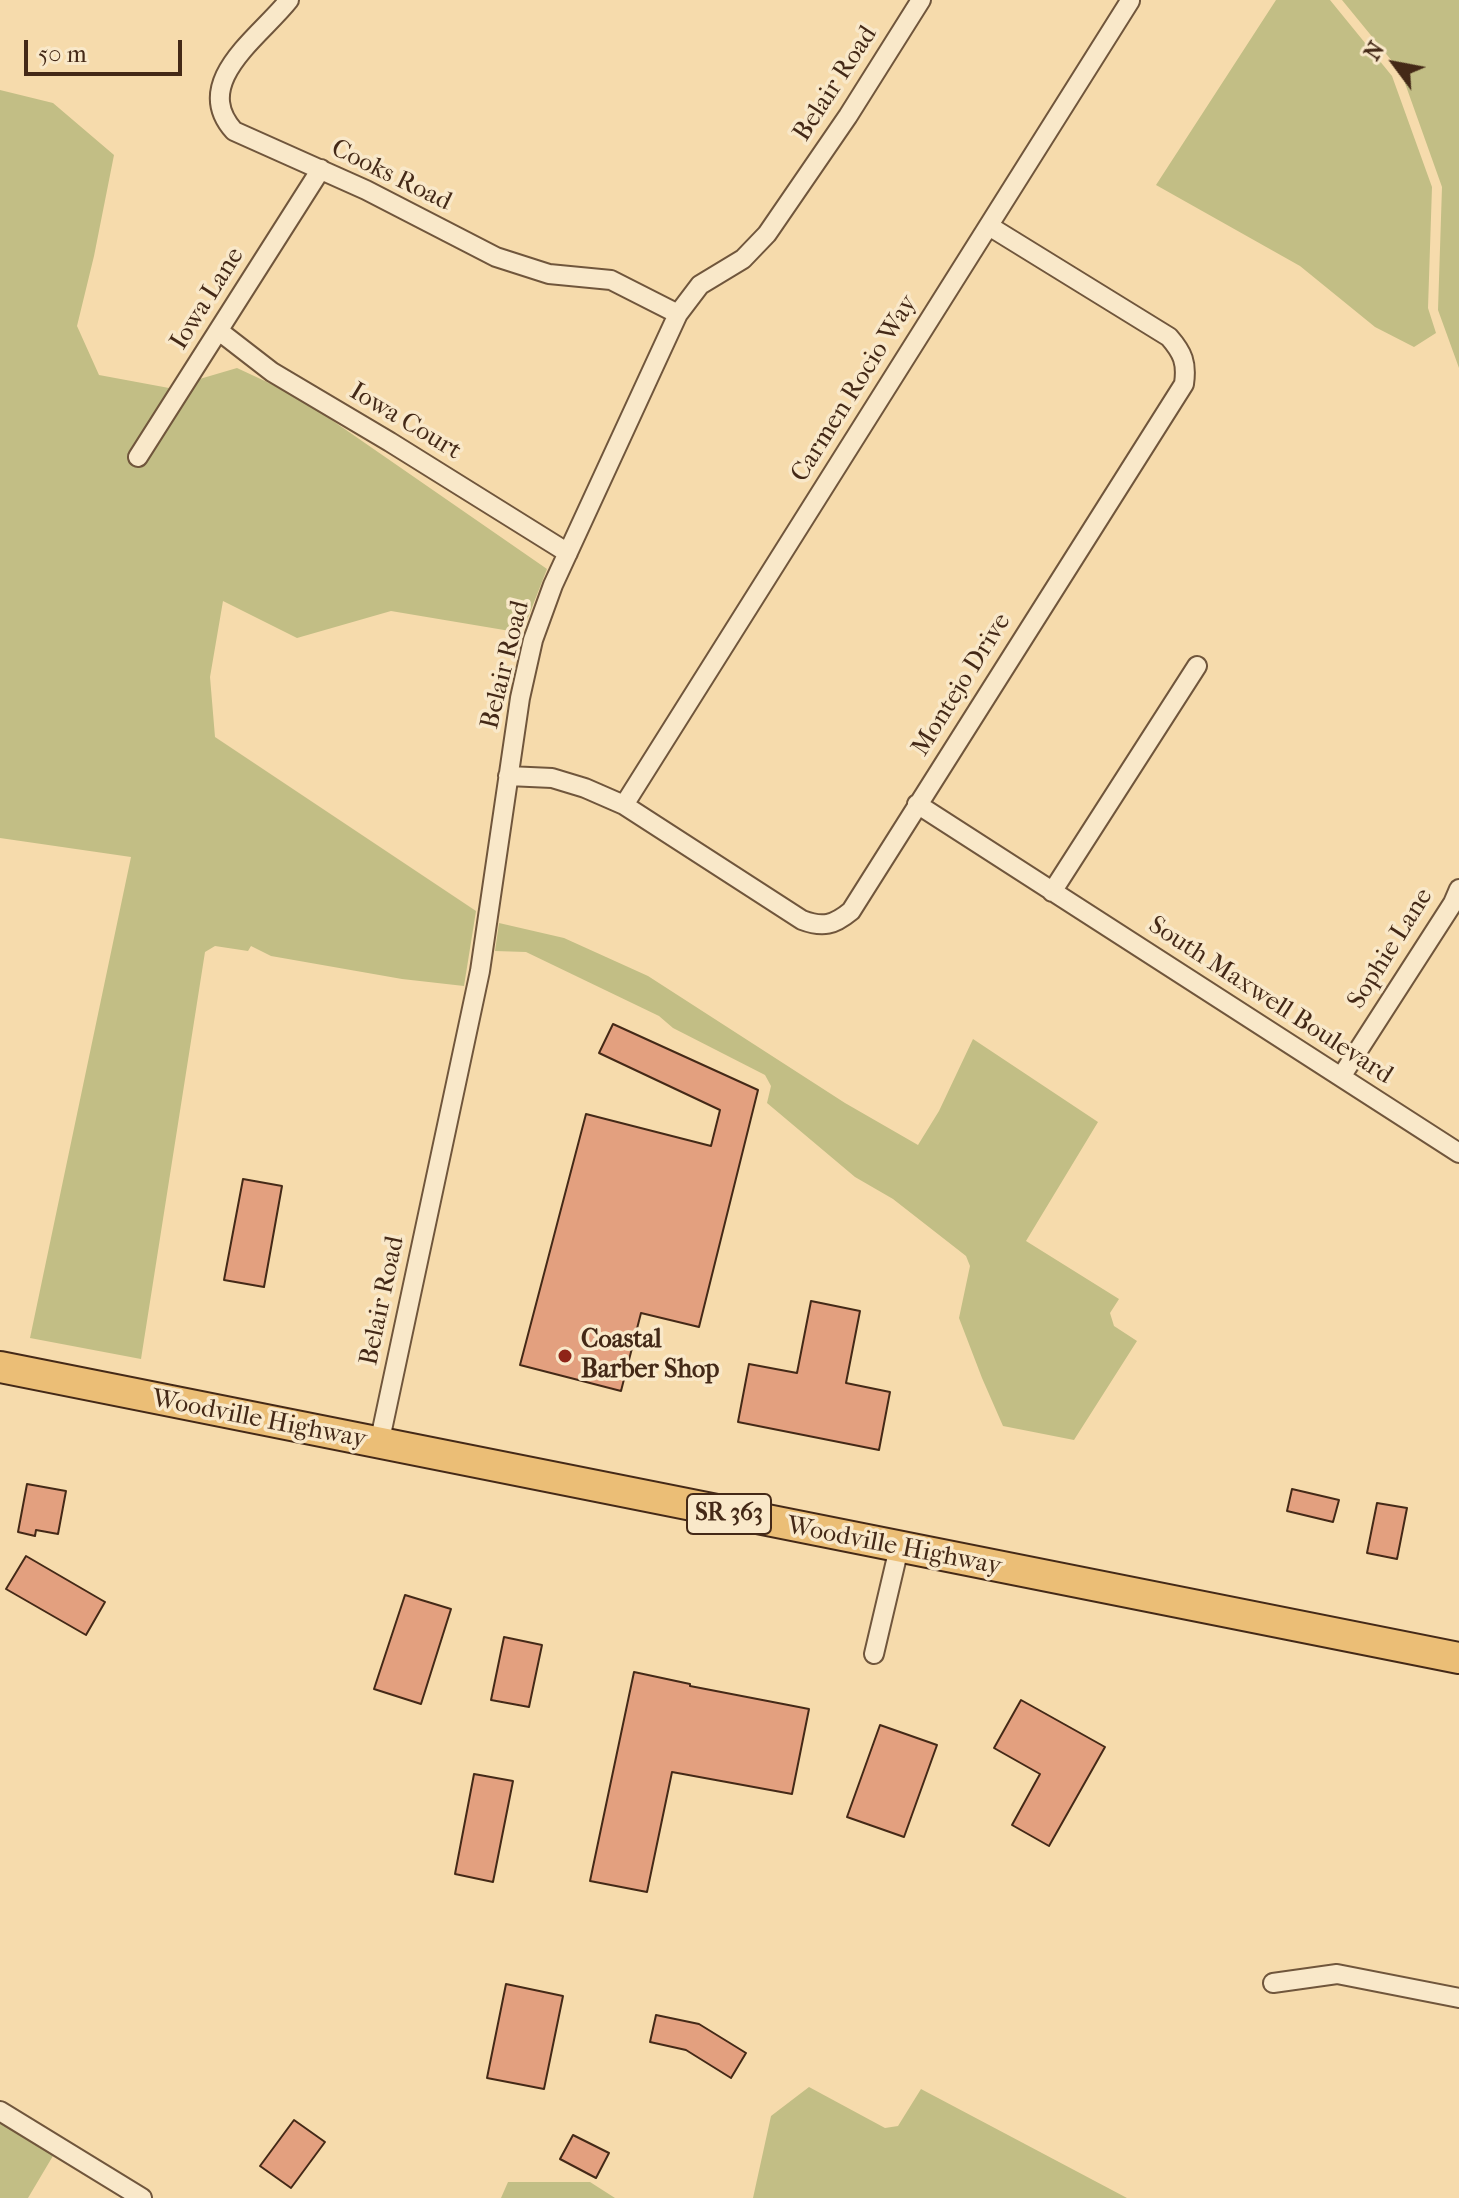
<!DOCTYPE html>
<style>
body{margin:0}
#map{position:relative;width:1459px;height:2198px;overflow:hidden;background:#f6dbac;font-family:"IM FELL French Canon",serif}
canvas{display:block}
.north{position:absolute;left:1355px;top:24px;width:80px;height:80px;-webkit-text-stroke:6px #f9e8c9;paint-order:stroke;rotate:302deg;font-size:22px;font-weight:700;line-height:32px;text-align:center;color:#442917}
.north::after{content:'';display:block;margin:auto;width:28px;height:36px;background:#442917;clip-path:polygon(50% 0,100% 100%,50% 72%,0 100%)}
.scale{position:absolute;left:24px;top:40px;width:158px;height:36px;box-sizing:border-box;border:4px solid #442917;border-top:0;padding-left:10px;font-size:24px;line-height:28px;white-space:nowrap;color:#442917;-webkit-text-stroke:6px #f9e8c9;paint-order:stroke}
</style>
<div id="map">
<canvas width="1459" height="2198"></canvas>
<div class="north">N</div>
<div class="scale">50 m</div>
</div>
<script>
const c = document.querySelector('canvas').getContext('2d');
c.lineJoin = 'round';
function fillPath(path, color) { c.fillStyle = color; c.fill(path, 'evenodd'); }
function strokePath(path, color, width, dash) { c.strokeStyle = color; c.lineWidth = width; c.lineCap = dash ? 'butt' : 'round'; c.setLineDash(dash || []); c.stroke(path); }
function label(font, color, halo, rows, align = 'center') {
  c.font = font + ' "IM FELL French Canon",serif'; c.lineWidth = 7; c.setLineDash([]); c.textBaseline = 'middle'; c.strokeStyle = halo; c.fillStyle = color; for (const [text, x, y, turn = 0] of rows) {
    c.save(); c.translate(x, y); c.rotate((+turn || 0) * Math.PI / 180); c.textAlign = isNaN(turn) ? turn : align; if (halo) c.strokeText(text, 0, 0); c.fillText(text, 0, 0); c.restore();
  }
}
fillPath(new Path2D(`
 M 1276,0 L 1330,0 L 1392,76 L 1432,187 L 1428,308 L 1436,333 L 1414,347 L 1375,327 L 1300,266 L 1156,185 Z
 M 1342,0 L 1459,0 L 1459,368 L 1438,310 L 1442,187 L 1401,72 Z
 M 0,90 L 53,103 L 114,155 L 94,256 L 77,326 L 99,375 L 169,388 L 237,368 L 297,396 L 547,569 L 522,633 L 391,611 L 297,638 L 223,601 L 210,677 L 215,737 L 476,911 L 464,986 L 402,979 L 271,956 L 251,946 L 248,951 L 215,946 L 205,952 L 141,1359 L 30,1338 L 131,857 L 0,838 Z
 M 499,923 L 564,938 L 648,976 L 845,1103 L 918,1145 L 939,1111 L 973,1039 L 1098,1122 L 1026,1241 L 1119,1299 L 1110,1313 L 1114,1326 L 1137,1341 L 1074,1440 L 1003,1426 L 982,1378 L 959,1318 L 970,1266 L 966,1256 L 893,1199 L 855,1177 L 767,1103 L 771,1086 L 765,1075 L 673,1028 L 659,1016 L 526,952 L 495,951 Z
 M 809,2087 L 885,2128 L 898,2126 L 921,2089 L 1127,2198 L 753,2198 L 771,2116 Z
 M 0,2100 L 63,2139 L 28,2198 L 0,2198 Z
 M 508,2182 L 590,2182 L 615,2198 L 501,2198 Z`), '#c2be85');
const building = new Path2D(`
 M 613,1024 L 758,1090 L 699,1327 L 641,1313 L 621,1391 L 520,1365 L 586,1114 L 711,1146 L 720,1110 L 599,1053 Z
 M 243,1179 L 282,1186 L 264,1287 L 224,1280 Z
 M 811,1301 L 860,1311 L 846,1383 L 890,1392 L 879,1450 L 738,1422 L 749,1364 L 797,1373 Z
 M 27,1484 L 66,1491 L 58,1534 L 36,1530 L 35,1536 L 18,1532 Z
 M 1292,1489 L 1339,1500 L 1333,1522 L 1287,1511 Z
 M 1377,1503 L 1407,1508 L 1397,1559 L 1367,1553 Z
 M 26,1556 L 105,1602 L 86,1635 L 6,1589 Z
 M 405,1595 L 451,1609 L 421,1704 L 374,1689 Z
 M 504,1637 L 542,1645 L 529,1707 L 491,1700 Z
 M 634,1672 L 690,1684 L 690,1686 L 809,1709 L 792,1794 L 672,1772 L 647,1892 L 590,1881 Z
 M 1021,1700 L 1105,1747 L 1049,1846 L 1012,1825 L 1040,1774 L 994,1748 Z
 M 880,1725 L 937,1745 L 904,1837 L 847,1817 Z
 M 474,1774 L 513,1781 L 493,1882 L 455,1874 Z
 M 506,1984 L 563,1996 L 544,2089 L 487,2078 Z
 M 656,2015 L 699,2024 L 746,2053 L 731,2078 L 686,2050 L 650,2042 Z
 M 294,2120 L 325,2142 L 291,2188 L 260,2166 Z
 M 573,2135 L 609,2153 L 596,2178 L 560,2159 Z`);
fillPath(building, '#e3a07f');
strokePath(building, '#442917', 2);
const street = new Path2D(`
 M 289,0 C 260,37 190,82 234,131 L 366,190 L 496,257 L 549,274 L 611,280 L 678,314
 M 219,331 L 272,372 L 390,442 L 568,553
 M 138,457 L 321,169
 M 508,776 L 552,778 L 585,788 L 624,805 L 802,920 C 823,928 834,925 851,911 L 1184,384 C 1187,363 1183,353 1169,337 L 989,226
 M 917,804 L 1459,1153
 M 624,805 L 1130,1
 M 1052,892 L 1197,666
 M 1341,1077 L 1453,903 L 1459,889
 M 379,1444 L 480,971 L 520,698 L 533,640 L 553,585 L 678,314 L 700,285 L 743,259 L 767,234 L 848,116 L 921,0
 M 874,1654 L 899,1548
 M 1273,1983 L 1337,1974 L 1459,1998
 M 0,2111 L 142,2198`);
const primary = new Path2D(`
 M 0,1367 L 1459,1658`);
strokePath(street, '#70563c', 22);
strokePath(primary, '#442917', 34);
strokePath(street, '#f9e8c9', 18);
strokePath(primary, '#ebbe76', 30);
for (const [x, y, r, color] of [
 [565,1356,8,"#8f2418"]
]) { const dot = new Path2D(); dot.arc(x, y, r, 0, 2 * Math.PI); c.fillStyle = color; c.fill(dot); strokePath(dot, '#f9e8c9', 3); }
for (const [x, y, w] of [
 [729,1514,84]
]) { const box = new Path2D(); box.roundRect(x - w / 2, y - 20, w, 40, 6); c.fillStyle = '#f9e8c9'; c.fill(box); strokePath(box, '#442917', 2); }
label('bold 24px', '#442917', null, [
 ["SR 363",729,1514]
]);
label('26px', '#442917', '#f9e8c9', [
 ["Belair Road",836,84,-57],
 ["Cooks Road",391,176,26],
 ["Iowa Lane",208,299,-58],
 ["Carmen Rocio Way",855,389,-58],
 ["Iowa Court",405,422,31],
 ["Belair Road",506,665,-76],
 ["Montejo Drive",962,685,-58],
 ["Sophie Lane",1391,949,-58],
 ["South Maxwell Boulevard",1270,1001,33],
 ["Belair Road",383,1301,-78],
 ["Woodville Highway",259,1420,11],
 ["Woodville Highway",894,1547,11]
]);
label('bold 26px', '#442917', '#f9e8c9', [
 ["Coastal",581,1341],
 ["Barber Shop",581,1371]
], 'left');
</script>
